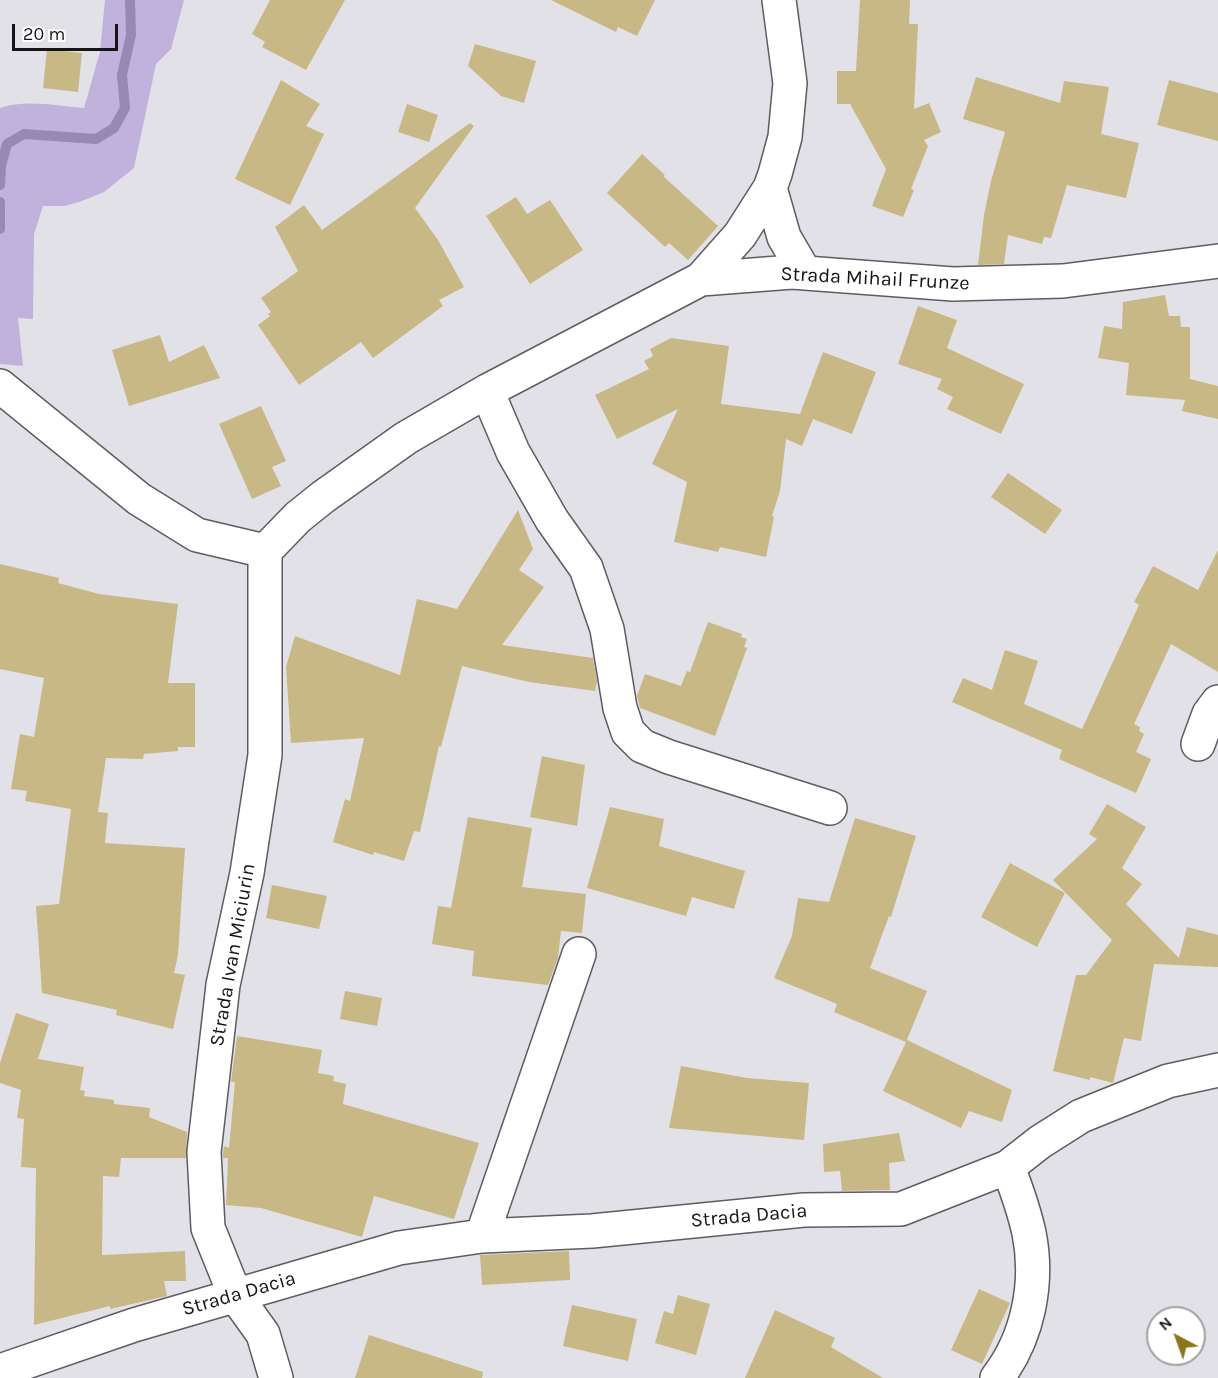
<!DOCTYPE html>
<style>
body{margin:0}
#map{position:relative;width:1218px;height:1378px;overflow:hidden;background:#e3e1e8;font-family:Karla,sans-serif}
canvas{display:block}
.north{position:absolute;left:1146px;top:1306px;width:60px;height:60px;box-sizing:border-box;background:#fff;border:2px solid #a1a1a2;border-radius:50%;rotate:319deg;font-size:16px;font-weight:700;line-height:24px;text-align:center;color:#151416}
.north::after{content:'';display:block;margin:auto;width:21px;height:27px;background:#8c761a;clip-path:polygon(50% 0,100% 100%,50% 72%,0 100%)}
.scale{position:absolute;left:12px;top:24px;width:106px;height:27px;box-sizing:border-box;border:3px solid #151416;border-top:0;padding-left:8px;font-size:18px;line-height:21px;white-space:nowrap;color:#151416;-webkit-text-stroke:4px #fff;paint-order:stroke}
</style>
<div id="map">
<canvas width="1218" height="1378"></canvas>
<div class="north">N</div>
<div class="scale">20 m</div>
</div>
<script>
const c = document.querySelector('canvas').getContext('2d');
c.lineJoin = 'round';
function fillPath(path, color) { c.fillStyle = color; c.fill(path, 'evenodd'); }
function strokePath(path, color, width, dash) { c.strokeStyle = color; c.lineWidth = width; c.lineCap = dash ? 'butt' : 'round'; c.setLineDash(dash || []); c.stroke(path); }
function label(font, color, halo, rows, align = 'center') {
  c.font = font + ' Karla,sans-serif'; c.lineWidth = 6; c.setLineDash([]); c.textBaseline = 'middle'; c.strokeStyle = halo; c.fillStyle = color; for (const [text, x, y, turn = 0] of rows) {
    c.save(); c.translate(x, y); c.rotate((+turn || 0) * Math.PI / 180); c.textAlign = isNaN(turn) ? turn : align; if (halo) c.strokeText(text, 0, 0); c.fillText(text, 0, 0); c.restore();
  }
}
fillPath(new Path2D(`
 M 105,0 L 184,0 L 171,49 L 156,64 L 134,168 L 104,192 L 82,201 L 65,206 L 43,206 L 34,234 L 33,319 L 18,318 L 23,366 L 0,364 L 0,108 C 26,99 57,106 84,108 L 100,52 Z`), '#c0b1dd');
strokePath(new Path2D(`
 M 0,185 L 1,166 L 7,144 L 24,134 L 96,139 L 114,128 L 125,108 L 122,75 L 131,35 L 130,0
 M 0,202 L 0,229`), '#9888b6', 10);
fillPath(new Path2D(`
 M 270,0 L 345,0 L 306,70 L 262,47 L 265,42 L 252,34 Z
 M 551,0 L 655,0 L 637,36 L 618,27 L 616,32 Z
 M 860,0 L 910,0 L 909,24 L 918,24 L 914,109 L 929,103 L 941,132 L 924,140 L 928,146 L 911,189 L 914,190 L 903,217 L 872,206 L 886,169 L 850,104 L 837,104 L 837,71 L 856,71 Z
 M 475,44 L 536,61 L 524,103 L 501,96 L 468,66 Z
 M 47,49 L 82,53 L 78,92 L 43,88 Z
 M 976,77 L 1060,103 L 1064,81 L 1109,87 L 1101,134 L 1139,143 L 1126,198 L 1067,185 L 1051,238 L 1044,237 L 1042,244 L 1008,235 L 1004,264 L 978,265 L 984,215 L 991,181 L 1005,132 L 963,119 Z
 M 281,80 L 320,104 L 306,126 L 324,134 L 290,205 L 235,179 Z
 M 1169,80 L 1218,93 L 1218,141 L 1157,125 Z
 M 407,104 L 438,115 L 429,142 L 398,132 Z
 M 470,123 L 474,126 L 415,208 L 438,240 L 464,287 L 439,300 L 443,306 L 373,358 L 361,342 L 299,385 L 258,325 L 270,316 L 268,314 L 271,312 L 261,298 L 298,271 L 275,227 L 304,205 L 322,230 Z
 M 642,154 L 665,175 L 663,176 L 718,226 L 688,260 L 669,243 L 665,247 L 607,193 Z
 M 516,197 L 527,214 L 550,200 L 583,250 L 530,284 L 486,216 Z
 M 1165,295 L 1169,316 L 1180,316 L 1181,327 L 1190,327 L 1190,379 L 1218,386 L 1218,419 L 1182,411 L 1185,400 L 1126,395 L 1129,363 L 1098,358 L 1104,326 L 1122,329 L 1123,302 Z
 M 918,306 L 957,320 L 947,348 L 1024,384 L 1001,434 L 947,409 L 953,397 L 937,389 L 942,379 L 898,364 Z
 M 160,335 L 169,362 L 204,345 L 220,378 L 129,406 L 112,350 Z
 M 671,338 L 729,346 L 721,404 L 800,414 L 823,352 L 876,372 L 852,434 L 813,419 L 802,446 L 786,439 L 780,491 L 772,516 L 774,517 L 766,557 L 720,547 L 718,552 L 674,542 L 687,482 L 652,464 L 678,409 L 617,439 L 595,395 L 649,369 L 644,361 L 653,356 L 650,349 Z
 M 261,406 L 286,461 L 272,467 L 281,486 L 252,499 L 219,424 Z
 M 1008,473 L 1062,510 L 1045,534 L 991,497 Z
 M 518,510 L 533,549 L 519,570 L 544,587 L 502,645 L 593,658 L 597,681 L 595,691 L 529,682 L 462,666 L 441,747 L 439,746 L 420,832 L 414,831 L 404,861 L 374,852 L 373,855 L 333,842 L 345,799 L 350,801 L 364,738 L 291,743 L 286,667 L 295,636 L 400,675 L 417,599 L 457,609 Z
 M 1218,550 L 1218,672 L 1171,644 L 1134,724 L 1140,727 L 1139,731 L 1144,734 L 1136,752 L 1151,759 L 1136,793 L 1059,759 L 1062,750 L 952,702 L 963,678 L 992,690 L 1005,650 L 1038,661 L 1024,704 L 1082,729 L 1139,605 L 1134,602 L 1153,566 L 1198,590 Z
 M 0,564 L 59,578 L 58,583 L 99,594 L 178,604 L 168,683 L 195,683 L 195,747 L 178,747 L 178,751 L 144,754 L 143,759 L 106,758 L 98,812 L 108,813 L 105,843 L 185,848 L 178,955 L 174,973 L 185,975 L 173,1029 L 116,1015 L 117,1010 L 42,993 L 36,906 L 59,904 L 71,809 L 25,801 L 27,791 L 11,789 L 20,734 L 34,737 L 44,678 L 0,669 Z
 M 708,622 L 742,634 L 741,637 L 747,639 L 744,647 L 747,648 L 715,736 L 640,708 L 637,696 L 645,674 L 681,686 L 687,671 L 690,672 Z
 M 542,756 L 585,765 L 577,826 L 530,817 Z
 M 1107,804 L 1146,827 L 1122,868 L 1142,884 L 1126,904 L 1179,958 L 1187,927 L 1218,935 L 1218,967 L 1154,964 L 1141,1041 L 1124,1038 L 1113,1083 L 1090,1077 L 1090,1080 L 1053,1071 L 1076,975 L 1086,975 L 1112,940 L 1053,880 L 1097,839 L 1089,834 Z
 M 610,807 L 664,819 L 659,846 L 745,871 L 734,909 L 692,897 L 686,916 L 587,888 Z
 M 468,817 L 532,828 L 522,887 L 586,894 L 582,933 L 561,931 L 558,958 L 548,985 L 472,976 L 474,951 L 432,944 L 438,906 L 451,908 Z
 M 855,818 L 916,836 L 891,917 L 889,916 L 870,968 L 927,991 L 906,1042 L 834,1012 L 837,1004 L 774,978 L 792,936 L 798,898 L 829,902 Z
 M 1010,863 L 1065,893 L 1037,947 L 981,917 Z
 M 272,885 L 327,896 L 319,929 L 266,918 Z
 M 345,991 L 382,998 L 377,1026 L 340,1019 Z
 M 16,1013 L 49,1024 L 38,1059 L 84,1067 L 80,1090 L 85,1091 L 84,1096 L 114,1100 L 114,1104 L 150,1108 L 149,1117 L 187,1132 L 186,1158 L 121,1158 L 119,1177 L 103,1176 L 102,1255 L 185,1251 L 186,1281 L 164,1281 L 167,1296 L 110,1309 L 110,1306 L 34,1325 L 36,1168 L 21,1167 L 24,1119 L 17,1118 L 21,1090 L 0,1083 L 0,1063 Z
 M 237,1036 L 322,1050 L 318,1073 L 334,1076 L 333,1081 L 346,1084 L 343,1104 L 479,1143 L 454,1219 L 374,1196 L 362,1237 L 261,1208 L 226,1205 L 228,1158 L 223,1158 L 223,1153 L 224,1146 L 229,1148 L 235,1082 L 231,1082 Z
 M 907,1040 L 1012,1090 L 1002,1122 L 969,1111 L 961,1128 L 883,1091 Z
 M 681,1066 L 747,1078 L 809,1083 L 804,1140 L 669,1128 Z
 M 899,1133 L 905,1161 L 889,1163 L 890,1190 L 842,1191 L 840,1171 L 824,1172 L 823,1144 Z
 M 569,1251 L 570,1280 L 482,1285 L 480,1255 Z
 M 979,1289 L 1010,1303 L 982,1364 L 951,1350 Z
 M 678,1295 L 710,1304 L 696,1355 L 655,1343 L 664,1311 L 673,1314 Z
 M 572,1305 L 637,1319 L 628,1361 L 563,1346 Z
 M 775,1310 L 835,1338 L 831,1347 L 883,1378 L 745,1378 Z
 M 369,1335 L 483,1372 L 482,1378 L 355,1378 Z`), '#c7b885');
const street = new Path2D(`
 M 770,188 L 784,237 L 805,273
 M 701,279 L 740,235 L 770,188 L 775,174 L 785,137 L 790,83 L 779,0
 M 0,386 L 139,499 L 197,535 L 265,551 L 298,517 L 323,497 L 406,438 L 487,391 L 701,279 L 792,272 L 953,284 L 1063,281 L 1218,261
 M 487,391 L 513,452 L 552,520 L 586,568 L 607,629 L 620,708 L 628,732 L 642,746 L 669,757 L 830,808
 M 265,551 L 265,755 L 247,873 L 223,985 L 204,1152 L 208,1228 L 235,1295 L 263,1334 L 276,1378
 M 1198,744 L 1209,714 L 1218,702
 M 482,1236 L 579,954
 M 0,1371 L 134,1325 L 399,1248 L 482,1236 L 592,1231 L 804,1210 L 901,1209 L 1008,1167 L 1040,1142 L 1081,1116 L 1168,1081 L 1218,1070
 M 997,1378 C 1028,1338 1039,1283 1029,1233 C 1024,1210 1016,1188 1008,1167`);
strokePath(street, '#5e5c62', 36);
strokePath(street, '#fff', 33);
label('20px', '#151416', '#fff', [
 ["Strada Mihail Frunze",875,279,3],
 ["Strada Ivan Miciurin",233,955,-80],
 ["Strada Dacia",749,1216,-5],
 ["Strada Dacia",239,1294,-16]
]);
</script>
